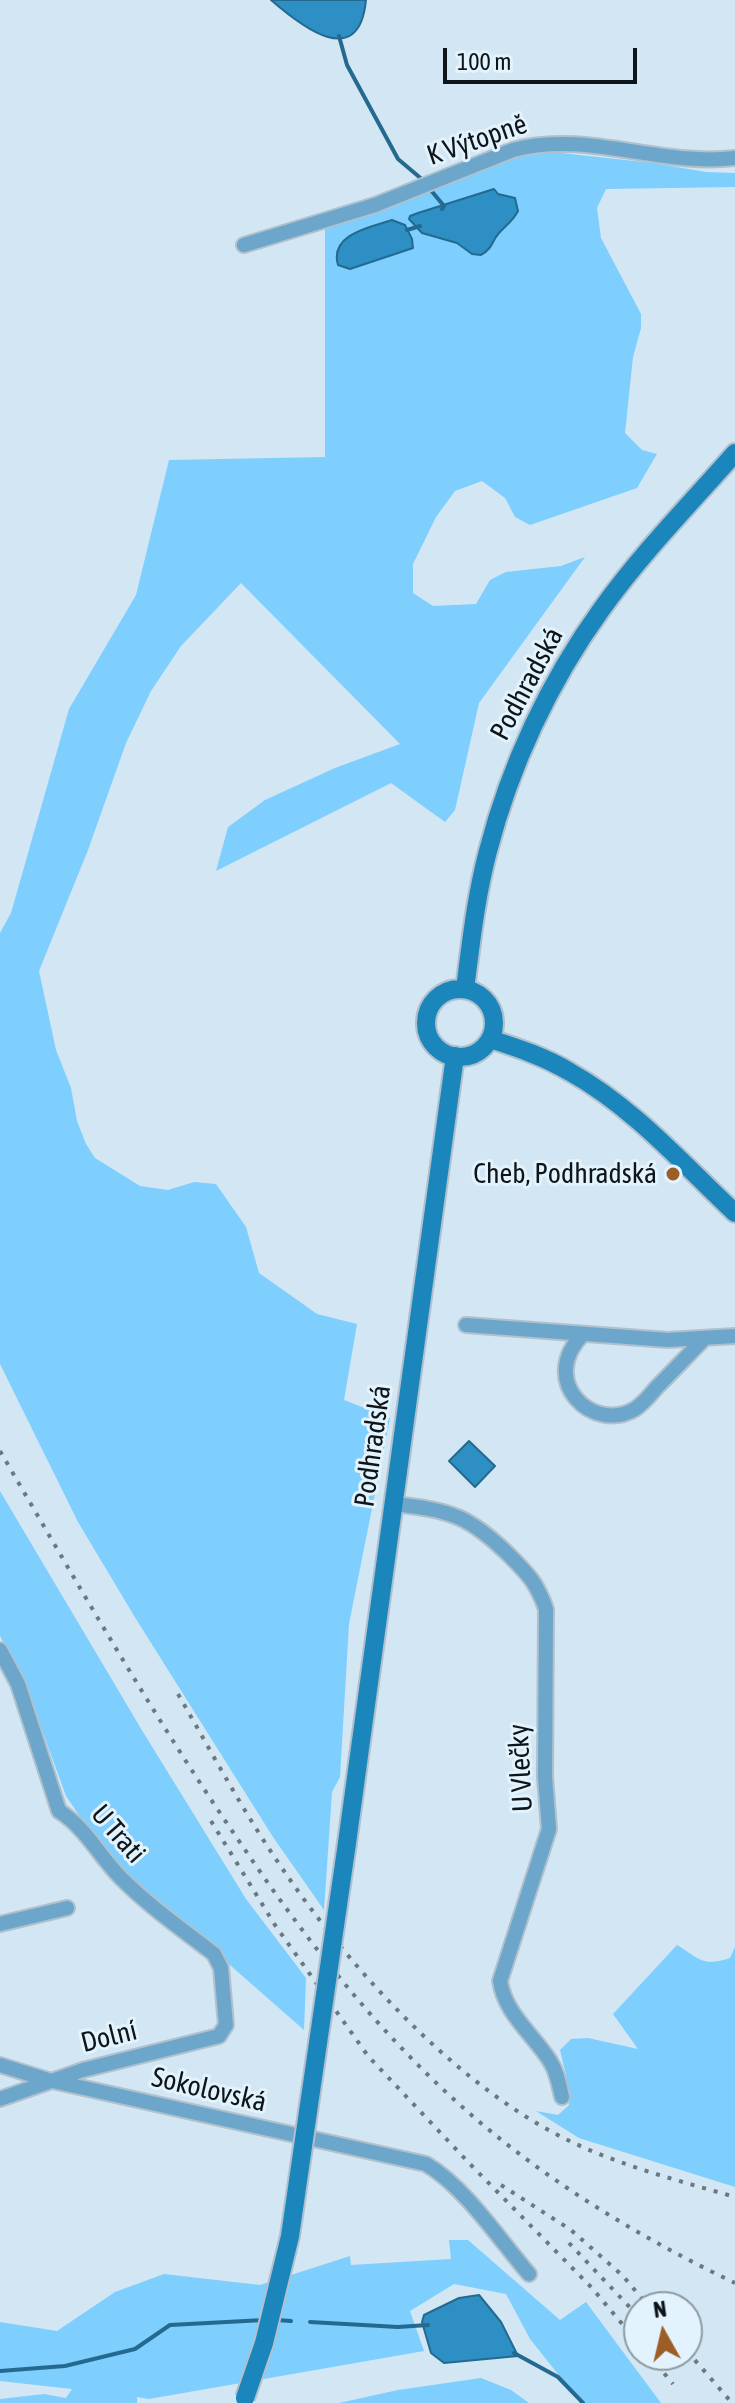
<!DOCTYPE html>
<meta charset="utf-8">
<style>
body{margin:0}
#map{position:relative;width:735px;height:2403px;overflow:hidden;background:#d3e6f3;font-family:"Asap Condensed",sans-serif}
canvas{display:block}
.north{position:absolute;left:623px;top:2291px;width:80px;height:80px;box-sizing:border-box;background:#e3f3fd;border:2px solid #8e9aa2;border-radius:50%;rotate:352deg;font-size:22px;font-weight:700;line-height:32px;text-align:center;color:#0e1519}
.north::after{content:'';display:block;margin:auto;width:28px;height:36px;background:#9d5d27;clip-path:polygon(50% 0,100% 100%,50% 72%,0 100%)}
.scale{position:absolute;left:443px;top:48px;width:194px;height:36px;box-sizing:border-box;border:4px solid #0e1519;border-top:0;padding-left:10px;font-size:24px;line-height:28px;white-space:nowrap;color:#0e1519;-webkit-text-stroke:6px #e3f3fd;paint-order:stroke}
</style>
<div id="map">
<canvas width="735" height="2403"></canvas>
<div class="north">N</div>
<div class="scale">100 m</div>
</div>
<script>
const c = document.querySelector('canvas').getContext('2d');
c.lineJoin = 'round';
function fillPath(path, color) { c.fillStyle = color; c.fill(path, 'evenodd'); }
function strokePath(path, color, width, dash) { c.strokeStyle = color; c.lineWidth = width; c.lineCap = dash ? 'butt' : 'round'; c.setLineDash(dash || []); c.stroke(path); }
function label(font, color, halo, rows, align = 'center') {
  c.font = font + ' "Asap Condensed",sans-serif'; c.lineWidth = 6; c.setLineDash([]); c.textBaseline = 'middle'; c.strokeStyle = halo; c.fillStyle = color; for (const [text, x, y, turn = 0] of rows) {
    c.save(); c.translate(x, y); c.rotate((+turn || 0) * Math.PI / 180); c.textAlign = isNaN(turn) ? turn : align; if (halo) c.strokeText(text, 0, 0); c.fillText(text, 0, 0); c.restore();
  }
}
fillPath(new Path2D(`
 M 552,152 L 653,163 L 706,172 L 735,173 L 735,187 L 606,189 L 597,208 L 601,238 L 641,314 L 641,328 L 633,357 L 625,433 L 642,450 L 657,454 L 637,488 L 530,525 L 515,517 L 505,498 L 482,481 L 455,491 L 436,517 L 413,564 L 413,593 L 433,606 L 476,604 L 490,580 L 506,572 L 561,566 L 585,557 L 479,703 L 455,810 L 445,822 L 391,783 L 216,871 L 228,827 L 265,800 L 335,768 L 400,744 L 241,583 L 181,646 L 151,691 L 126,743 L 88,850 L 39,971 L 56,1050 L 71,1088 L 77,1121 L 86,1144 L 95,1158 L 140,1186 L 168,1190 L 194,1182 L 216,1184 L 246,1227 L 259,1273 L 317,1314 L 357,1324 L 344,1400 L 390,1418 L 349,1624 L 340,1777 L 332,1792 L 324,1910 L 273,1837 L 136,1619 L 78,1522 L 0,1364 L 0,933 L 11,913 L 69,709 L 136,595 L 169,460 L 325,457 L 325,226 L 512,158 Z
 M 0,1491 L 143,1732 L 246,1899 L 306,1978 L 304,2030 L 109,1859 L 66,1796 L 29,1694 L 0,1636 Z
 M 677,1945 C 700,1959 702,1967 730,1958 L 735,1947 L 735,2187 L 579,2138 L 536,2111 L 558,2115 L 569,2105 L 566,2075 L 560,2050 L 571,2039 L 588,2038 L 638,2049 L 613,2014 Z
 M 449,2240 L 468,2240 L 560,2320 L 586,2302 L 661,2403 L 581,2403 L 530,2339 L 506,2294 L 454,2284 L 410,2311 L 424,2351 L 149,2399 L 137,2397 L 137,2403 L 0,2403 L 0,2399 L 44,2394 L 66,2398 L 72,2389 L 0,2381 L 0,2322 L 57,2331 L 115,2292 L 164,2274 L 260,2285 L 350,2256 L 351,2265 L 451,2259 Z
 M 481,2378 L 511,2390 L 529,2403 L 339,2403 L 398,2390 Z`), '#7ecefe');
const water = new Path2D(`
 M 271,0 L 366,0 C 359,72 301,26 271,0 Z
 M 494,189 L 498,194 L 515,198 L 518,211 C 513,221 506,225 499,233 C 491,242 494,247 481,255 L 472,254 L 457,243 L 422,233 L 409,219 L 410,216 L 418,213 Z
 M 392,220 L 405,225 L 412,239 L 413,248 L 350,269 L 338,265 C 329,234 371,227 392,220 Z
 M 469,1441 L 495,1466 L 475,1487 L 449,1461 Z
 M 479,2295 L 501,2322 L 518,2356 L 444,2363 L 431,2353 L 422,2322 L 424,2315 L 459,2298 Z`);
fillPath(water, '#2d8fc3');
strokePath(water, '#246a90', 2);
strokePath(new Path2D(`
 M 339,36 L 347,65 L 398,159 L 424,181
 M 429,188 L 444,206 L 442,209
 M 407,230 L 420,226
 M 277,2320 L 291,2321
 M 310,2322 L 398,2327 L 428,2325
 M 514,2353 L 558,2377 L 583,2403
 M 0,2371 L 65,2366 L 135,2349 L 170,2325 L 264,2320`), '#246a90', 4);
const street = new Path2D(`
 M 244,245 L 375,205 L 513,150 C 586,130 660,167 735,158
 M 466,1325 L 668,1340 L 735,1336
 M 583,1334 C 537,1381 593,1434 635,1409 C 643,1404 651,1394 657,1387 C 673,1371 689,1354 705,1338
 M 393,1504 C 451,1510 470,1516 511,1557 C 530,1576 537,1584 546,1609 L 545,1777 L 549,1829 L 500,1981 C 505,2014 533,2034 550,2061 C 557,2072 559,2084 562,2097
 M 0,1650 L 18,1684 L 59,1811 C 85,1827 100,1857 122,1879 C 150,1907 183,1930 214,1954 L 221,1968 L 226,2025 L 219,2036 L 83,2070 L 0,2099
 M 0,1924 L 67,1908
 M 0,2065 L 48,2080 L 426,2164 C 466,2188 498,2238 529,2274`);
const secondary = new Path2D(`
 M 465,989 C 471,943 476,896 488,851 C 510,766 549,682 601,610 C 641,554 690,504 735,453
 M426 1023a34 34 0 1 1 68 0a34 34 0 1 1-68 0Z
 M 490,1039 C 518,1048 545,1057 570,1072 C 633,1107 683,1164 735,1213
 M 347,1843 L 455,1056`);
strokePath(street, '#b0c0cc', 18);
strokePath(secondary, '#b0c0cc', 22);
strokePath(street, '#6ca6ca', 14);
strokePath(secondary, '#1a86bb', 18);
strokePath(new Path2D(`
 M 0,1451 C 76,1581 151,1713 237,1838 C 299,1930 366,2018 448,2094 C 533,2173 631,2233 735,2283
 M 178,1694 C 212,1753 245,1815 284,1871 C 350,1968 449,2076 552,2132 C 609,2163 673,2179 735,2197
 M 211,1821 L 275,1925 L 368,2056 L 469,2163 L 592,2288 L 639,2344
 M 501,2185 L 571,2230 L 623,2276 L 649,2307
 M 569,2243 L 639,2317
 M 687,2351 L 732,2403
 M 649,2355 L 673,2384
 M 672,2355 L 673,2356`), '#6b7880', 4, [4, 8]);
const secondaryBridge = new Path2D(`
 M 245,2398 L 264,2343 L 290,2236 L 347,1843`);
strokePath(secondaryBridge, '#b0c0cc', 22, []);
strokePath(secondaryBridge, '#1a86bb', 18);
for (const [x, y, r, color] of [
 [673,1174,8,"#9d5d27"]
]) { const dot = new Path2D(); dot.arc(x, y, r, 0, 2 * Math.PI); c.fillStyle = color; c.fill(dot); strokePath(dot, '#e3f3fd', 3); }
label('28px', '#0e1519', '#e3f3fd', [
 ["K Výtopně",477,140,-19],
 ["Podhradská",527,684,-62],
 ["Podhradská",373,1446,-82],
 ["U Vlečky",521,1768,-93],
 ["U Trati",118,1834,49],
 ["Dolní",109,2037,-14],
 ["Sokolovská",209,2090,13]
]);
label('28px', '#0e1519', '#e3f3fd', [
 ["Cheb, Podhradská",657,1174]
], 'right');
</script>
